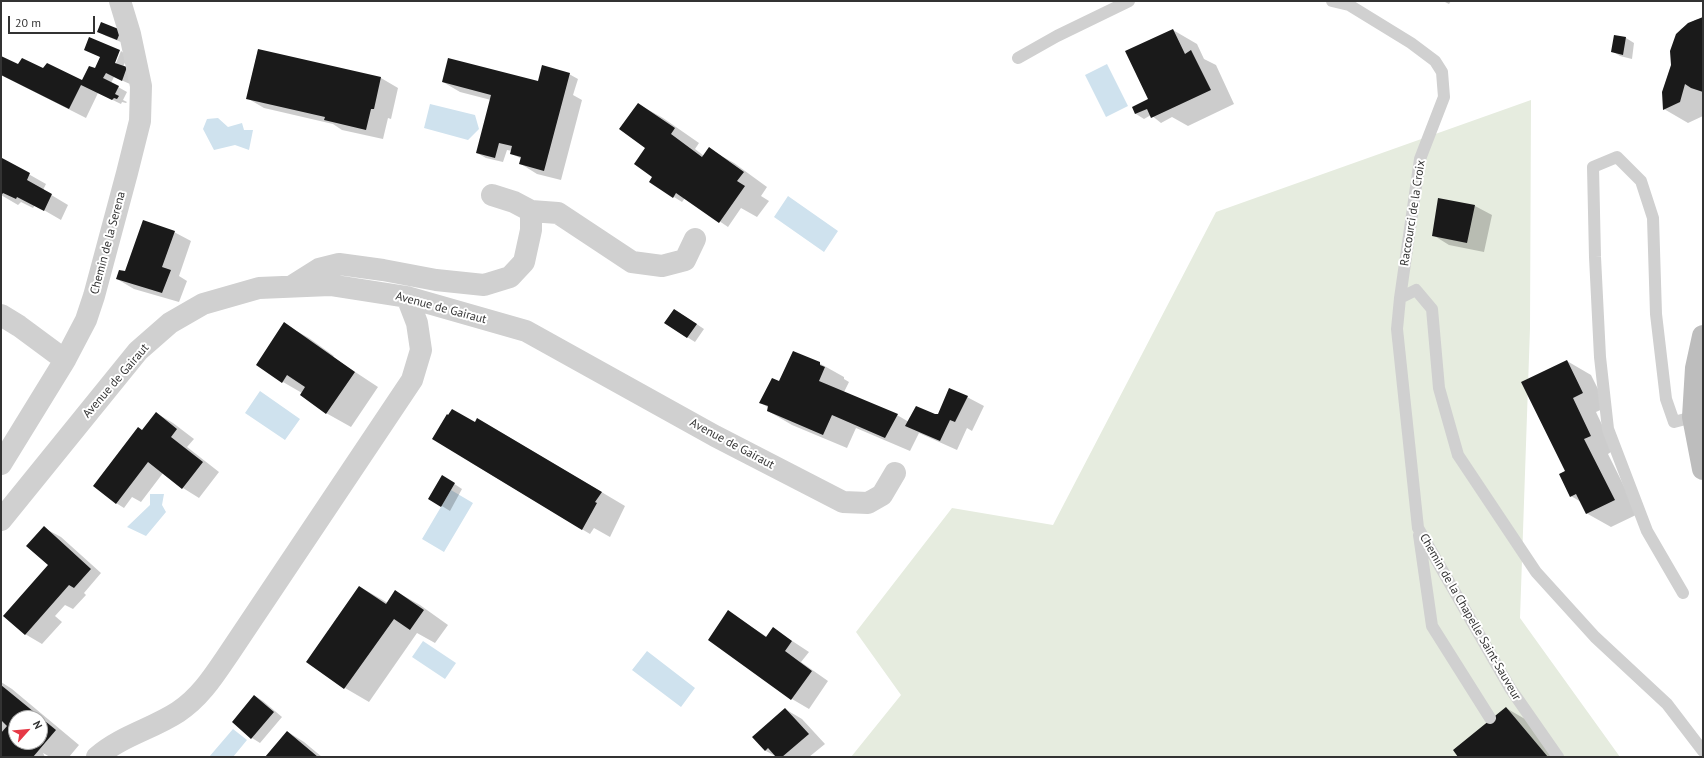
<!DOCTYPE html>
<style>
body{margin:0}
#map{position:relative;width:1704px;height:758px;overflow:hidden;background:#fff;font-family:"PT Sans",sans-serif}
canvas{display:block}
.frame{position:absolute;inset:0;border:2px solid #333;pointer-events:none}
.north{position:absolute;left:8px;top:710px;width:40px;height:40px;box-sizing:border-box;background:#fff;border:1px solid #adadad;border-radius:50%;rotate:63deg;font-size:11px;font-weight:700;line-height:16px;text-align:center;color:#333}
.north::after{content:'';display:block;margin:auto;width:14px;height:18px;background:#e63946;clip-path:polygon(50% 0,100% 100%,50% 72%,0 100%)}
.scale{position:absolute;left:8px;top:16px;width:87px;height:18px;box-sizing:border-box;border:2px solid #333;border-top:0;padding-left:5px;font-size:12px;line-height:14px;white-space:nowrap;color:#333;-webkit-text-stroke:3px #fff;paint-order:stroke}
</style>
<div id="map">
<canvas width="1704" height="758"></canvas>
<div class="frame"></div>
<div class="north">N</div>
<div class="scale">20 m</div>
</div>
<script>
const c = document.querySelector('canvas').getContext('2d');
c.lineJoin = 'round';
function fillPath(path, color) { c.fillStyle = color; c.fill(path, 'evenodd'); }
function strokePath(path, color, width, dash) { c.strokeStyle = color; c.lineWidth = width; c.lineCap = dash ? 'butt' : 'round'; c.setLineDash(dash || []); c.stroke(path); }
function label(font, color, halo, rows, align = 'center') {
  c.font = font + ' "PT Sans",sans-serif'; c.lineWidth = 4; c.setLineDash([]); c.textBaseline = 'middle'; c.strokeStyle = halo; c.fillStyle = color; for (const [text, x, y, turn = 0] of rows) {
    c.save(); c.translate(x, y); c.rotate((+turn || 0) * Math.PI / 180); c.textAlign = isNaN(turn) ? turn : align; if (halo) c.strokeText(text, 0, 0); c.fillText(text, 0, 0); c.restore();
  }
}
fillPath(new Path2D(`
 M 1531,100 L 1530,328 L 1520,618 L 1620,757 L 851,757 L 901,695 L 856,632 L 952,508 L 1053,525 L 1216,212 Z`), '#e6ecdf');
fillPath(new Path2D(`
 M 1107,64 L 1128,106 L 1106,117 L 1085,75 Z
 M 430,104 L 475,115 L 479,129 L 468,140 L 424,128 Z
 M 218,118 L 228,127 L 242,123 L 244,130 L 253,130 L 249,150 L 235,145 L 214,150 L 203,129 L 207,119 Z
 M 788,196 L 838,231 L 824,252 L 774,217 Z
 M 260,391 L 300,419 L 285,440 L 245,413 Z
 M 451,490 L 473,503 L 444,552 L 422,539 Z
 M 150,494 L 164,494 L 162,505 L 166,512 L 146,536 L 127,527 L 150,505 Z
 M 423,641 L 456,663 L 445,679 L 412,657 Z
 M 647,651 L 695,688 L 681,707 L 632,670 Z
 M 233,729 L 247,740 L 233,757 L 209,757 Z`), '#cfe2ee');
fillPath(new Path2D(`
 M 1443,1 L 1451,1 L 1449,4 Z
 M 1703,18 L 1703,116 L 1688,123 L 1664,109 L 1677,35 L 1681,29 L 1695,20 Z
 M 1173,30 L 1197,44 L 1204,59 L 1216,65 L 1234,104 L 1188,126 L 1172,117 L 1161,123 L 1151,115 L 1144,119 L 1136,114 L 1133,108 L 1149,100 Z
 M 98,31 L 121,31 L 126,44 L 106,36 Z
 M 1615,36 L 1626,38 L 1634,43 L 1632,59 L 1620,56 L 1612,51 Z
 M 90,38 L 112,67 L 114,68 L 121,51 L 128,56 L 123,67 L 127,68 L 130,84 L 114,77 L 111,83 L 127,92 L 123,100 L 127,102 L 126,103 L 122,102 L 121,104 L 98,93 L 86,118 L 1,75 L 1,57 L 19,66 L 44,70 L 83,82 L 95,69 L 101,57 L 85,50 Z
 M 258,50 L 381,78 L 398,88 L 391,119 L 388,118 L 383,139 L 342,130 L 333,124 L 264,108 L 247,98 Z
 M 569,74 L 578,79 L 573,95 L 582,100 L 561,180 L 537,174 L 521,164 L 522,159 L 512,154 L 512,151 L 507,150 L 503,162 L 486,158 L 477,153 L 491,100 L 460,92 L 443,82 L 543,84 Z
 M 638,104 L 663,118 L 699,143 L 695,149 L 704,156 L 709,149 L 734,163 L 767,187 L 761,196 L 769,201 L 757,217 L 741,208 L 728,227 L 685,198 L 682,202 L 650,182 L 654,176 Z
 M 2,159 L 46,184 L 43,190 L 68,205 L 61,220 L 35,205 L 33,208 L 21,202 L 18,205 L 1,195 L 1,162 Z
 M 1475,206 L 1492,215 L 1484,252 L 1449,245 L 1433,235 Z
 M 174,232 L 191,241 L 179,276 L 187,281 L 179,302 L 134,289 L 117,279 Z
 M 683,315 L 704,329 L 695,342 L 687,337 Z
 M 284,324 L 309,338 L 334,356 L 333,357 L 337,360 L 378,387 L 351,427 L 326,413 L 302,393 L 283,382 Z
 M 1567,361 L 1591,375 L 1607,407 L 1596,412 L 1614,450 L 1608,454 L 1638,514 L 1611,527 L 1586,513 L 1581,502 L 1571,496 L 1566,472 Z
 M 819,363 L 844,377 L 844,379 L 849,382 L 844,392 L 897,415 L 909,422 L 938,414 L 967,397 L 984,406 L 972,431 L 967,428 L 957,450 L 919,433 L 910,451 L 856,428 L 847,448 L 792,425 L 768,411 L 769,408 L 761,403 L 780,383 Z
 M 156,413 L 173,423 L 194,439 L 187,447 L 219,472 L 199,498 L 183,488 L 163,473 L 141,502 L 132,497 L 124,508 L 116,503 L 143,431 Z
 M 475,423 L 502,433 L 625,506 L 610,537 L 594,528 L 590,534 L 470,462 Z
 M 450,481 L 462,489 L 450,511 L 429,498 Z
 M 44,528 L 61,537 L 101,573 L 84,593 L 86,595 L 73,609 L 65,605 L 55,616 L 62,622 L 42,644 L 25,634 L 49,565 Z
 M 360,587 L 388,603 L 395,591 L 420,605 L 448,625 L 435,643 L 417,633 L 369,702 L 345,688 L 308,662 Z
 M 728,612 L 767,637 L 774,629 L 809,652 L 801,662 L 828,681 L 809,709 L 792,699 L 709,639 Z
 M 1,682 L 12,689 L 79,745 L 69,757 L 50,757 L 43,753 L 45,757 L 1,757 ZM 16,718 L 40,718 L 40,742 L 16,742 Z
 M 255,696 L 263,701 L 282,717 L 260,743 L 252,738 L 233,722 Z
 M 1506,708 L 1537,726 L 1563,757 L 1460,757 Z
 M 785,709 L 802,719 L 825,744 L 809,757 L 777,757 L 766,751 L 754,737 Z
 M 288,732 L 304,742 L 322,757 L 267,757 Z`), '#0003');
fillPath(new Path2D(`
 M 1703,17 L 1703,92 L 1691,88 L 1685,84 L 1680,102 L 1663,110 L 1662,92 L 1671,65 L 1670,51 L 1676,34 L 1688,23 Z
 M 101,22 L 121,30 L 117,40 L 97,32 Z
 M 1173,29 L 1185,54 L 1191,50 L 1211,90 L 1151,118 L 1147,109 L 1135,114 L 1132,107 L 1148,99 L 1125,51 Z
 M 1614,35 L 1626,37 L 1623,55 L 1611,52 Z
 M 89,37 L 120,50 L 115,63 L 127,67 L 122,81 L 106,73 L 103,78 L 119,86 L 115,94 L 119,96 L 117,99 L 114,98 L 112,100 L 81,85 L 69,109 L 1,75 L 1,56 L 18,64 L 22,58 L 43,68 L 47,63 L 82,80 L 89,66 L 95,68 L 100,57 L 84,50 Z
 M 258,49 L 381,77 L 374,109 L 371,109 L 366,130 L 324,120 L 325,117 L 246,99 Z
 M 448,58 L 538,81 L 542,65 L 570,73 L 544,171 L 519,164 L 521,157 L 510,154 L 512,146 L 499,143 L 495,158 L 476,153 L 491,95 L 442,82 Z
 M 638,103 L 675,128 L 671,134 L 702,157 L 709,147 L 744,172 L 737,181 L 745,186 L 719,223 L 676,193 L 673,198 L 649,182 L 652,177 L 634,164 L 645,148 L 619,129 Z
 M 2,158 L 30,173 L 27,180 L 52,194 L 44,211 L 17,197 L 16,199 L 3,193 L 1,196 Z
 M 1438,198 L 1475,205 L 1467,243 L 1432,236 Z
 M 143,220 L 175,231 L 162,267 L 171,270 L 162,293 L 116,279 L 119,270 L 125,271 Z
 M 674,309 L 697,324 L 687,338 L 664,323 Z
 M 284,322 L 355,372 L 326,414 L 300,395 L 305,387 L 287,375 L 282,383 L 256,365 Z
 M 793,351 L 820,362 L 820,365 L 825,367 L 819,381 L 898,414 L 885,438 L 832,415 L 823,435 L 767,411 L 768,406 L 759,403 L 772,378 L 779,381 Z
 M 1567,360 L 1583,393 L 1573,398 L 1591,436 L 1584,439 L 1615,500 L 1586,514 L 1576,494 L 1570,497 L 1559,474 L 1565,471 L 1521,382 Z
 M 949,388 L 968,396 L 955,422 L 950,420 L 940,441 L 905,426 L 916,406 L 935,414 L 938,414 Z
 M 452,409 L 475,422 L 477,418 L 602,492 L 595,502 L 597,503 L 582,530 L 432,439 L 447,414 L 448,415 Z
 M 156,412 L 177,429 L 171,437 L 203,462 L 182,489 L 148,462 L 116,504 L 93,486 L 138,427 L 142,430 Z
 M 442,475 L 455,483 L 441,507 L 428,499 Z
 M 44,526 L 91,569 L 74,588 L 69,585 L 25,635 L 3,616 L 48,565 L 26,546 Z
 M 359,586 L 386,604 L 395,590 L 424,610 L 410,630 L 394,619 L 344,689 L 306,662 Z
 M 728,610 L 766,637 L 773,627 L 792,641 L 785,651 L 812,671 L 791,700 L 708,640 Z
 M 1,685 L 56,730 L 33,757 L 1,757 L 1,733 L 7,726 L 1,720 ZM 16,718 L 40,718 L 40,742 L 16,742 Z
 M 254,695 L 274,712 L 251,739 L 232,722 Z
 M 1506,707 L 1548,757 L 1458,757 L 1453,750 Z
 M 785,708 L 809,734 L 782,757 L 776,757 L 768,748 L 765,751 L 752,737 Z
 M 287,731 L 318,757 L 265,757 Z`), '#1a1a1a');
strokePath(new Path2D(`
 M 1332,1 L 1349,5 L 1411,43 L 1435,61 L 1442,72 L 1444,97 L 1420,159 L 1400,298 L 1397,329 L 1418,528 L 1510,688 L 1558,757
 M 1018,58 L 1057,36 L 1129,1
 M 1400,298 L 1416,290 L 1432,309 L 1439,388 L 1458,455 L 1536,572 L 1595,637 L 1667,704 L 1703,751
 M 1419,535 L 1432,626 L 1490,718
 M 1683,593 L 1647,531 L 1608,429 L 1600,357 L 1595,257 L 1593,167 L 1617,157 L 1641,181 L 1653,218 L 1656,314 L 1666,399 L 1674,422 L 1693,417`), '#d0d0d0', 12);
strokePath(new Path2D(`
 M 531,211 L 558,213 L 632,262 L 662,266 L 685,260 L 695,239
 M 292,286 L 319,269 L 339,264 L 383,270 L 436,280 L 484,285 L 510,277 L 524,262 L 531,230 L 531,211 L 514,202 L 492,195
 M 1,315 L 19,326 L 65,360
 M 1,464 L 65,360 L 86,320 L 94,296 L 127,173 L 140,121 L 141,86 L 130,34 L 120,1
 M 1,520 L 138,351 L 170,323 L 203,304 L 259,288 L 330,285 L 407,297 L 526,331 L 715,436 L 843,502 L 868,503 L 882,495 L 895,473
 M 97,757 C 121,736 152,729 178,712 C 201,697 215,674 230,652 L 412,380 L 421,350 L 417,323 L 407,297`), '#d0d0d0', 22);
strokePath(new Path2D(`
 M 1703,336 L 1696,368 L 1693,417 L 1703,469`), '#bdbdbd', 22);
label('12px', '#333', '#fff', [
 ["Raccourci de la Croix",1413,213,-81],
 ["Chemin de la Serena",108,243,-75],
 ["Avenue de Gairaut",441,308,15],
 ["Avenue de Gairaut",116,381,-49],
 ["Avenue de Gairaut",732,444,28],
 ["Chemin de la Chapelle Saint-Sauveur",1470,617,60]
]);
</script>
